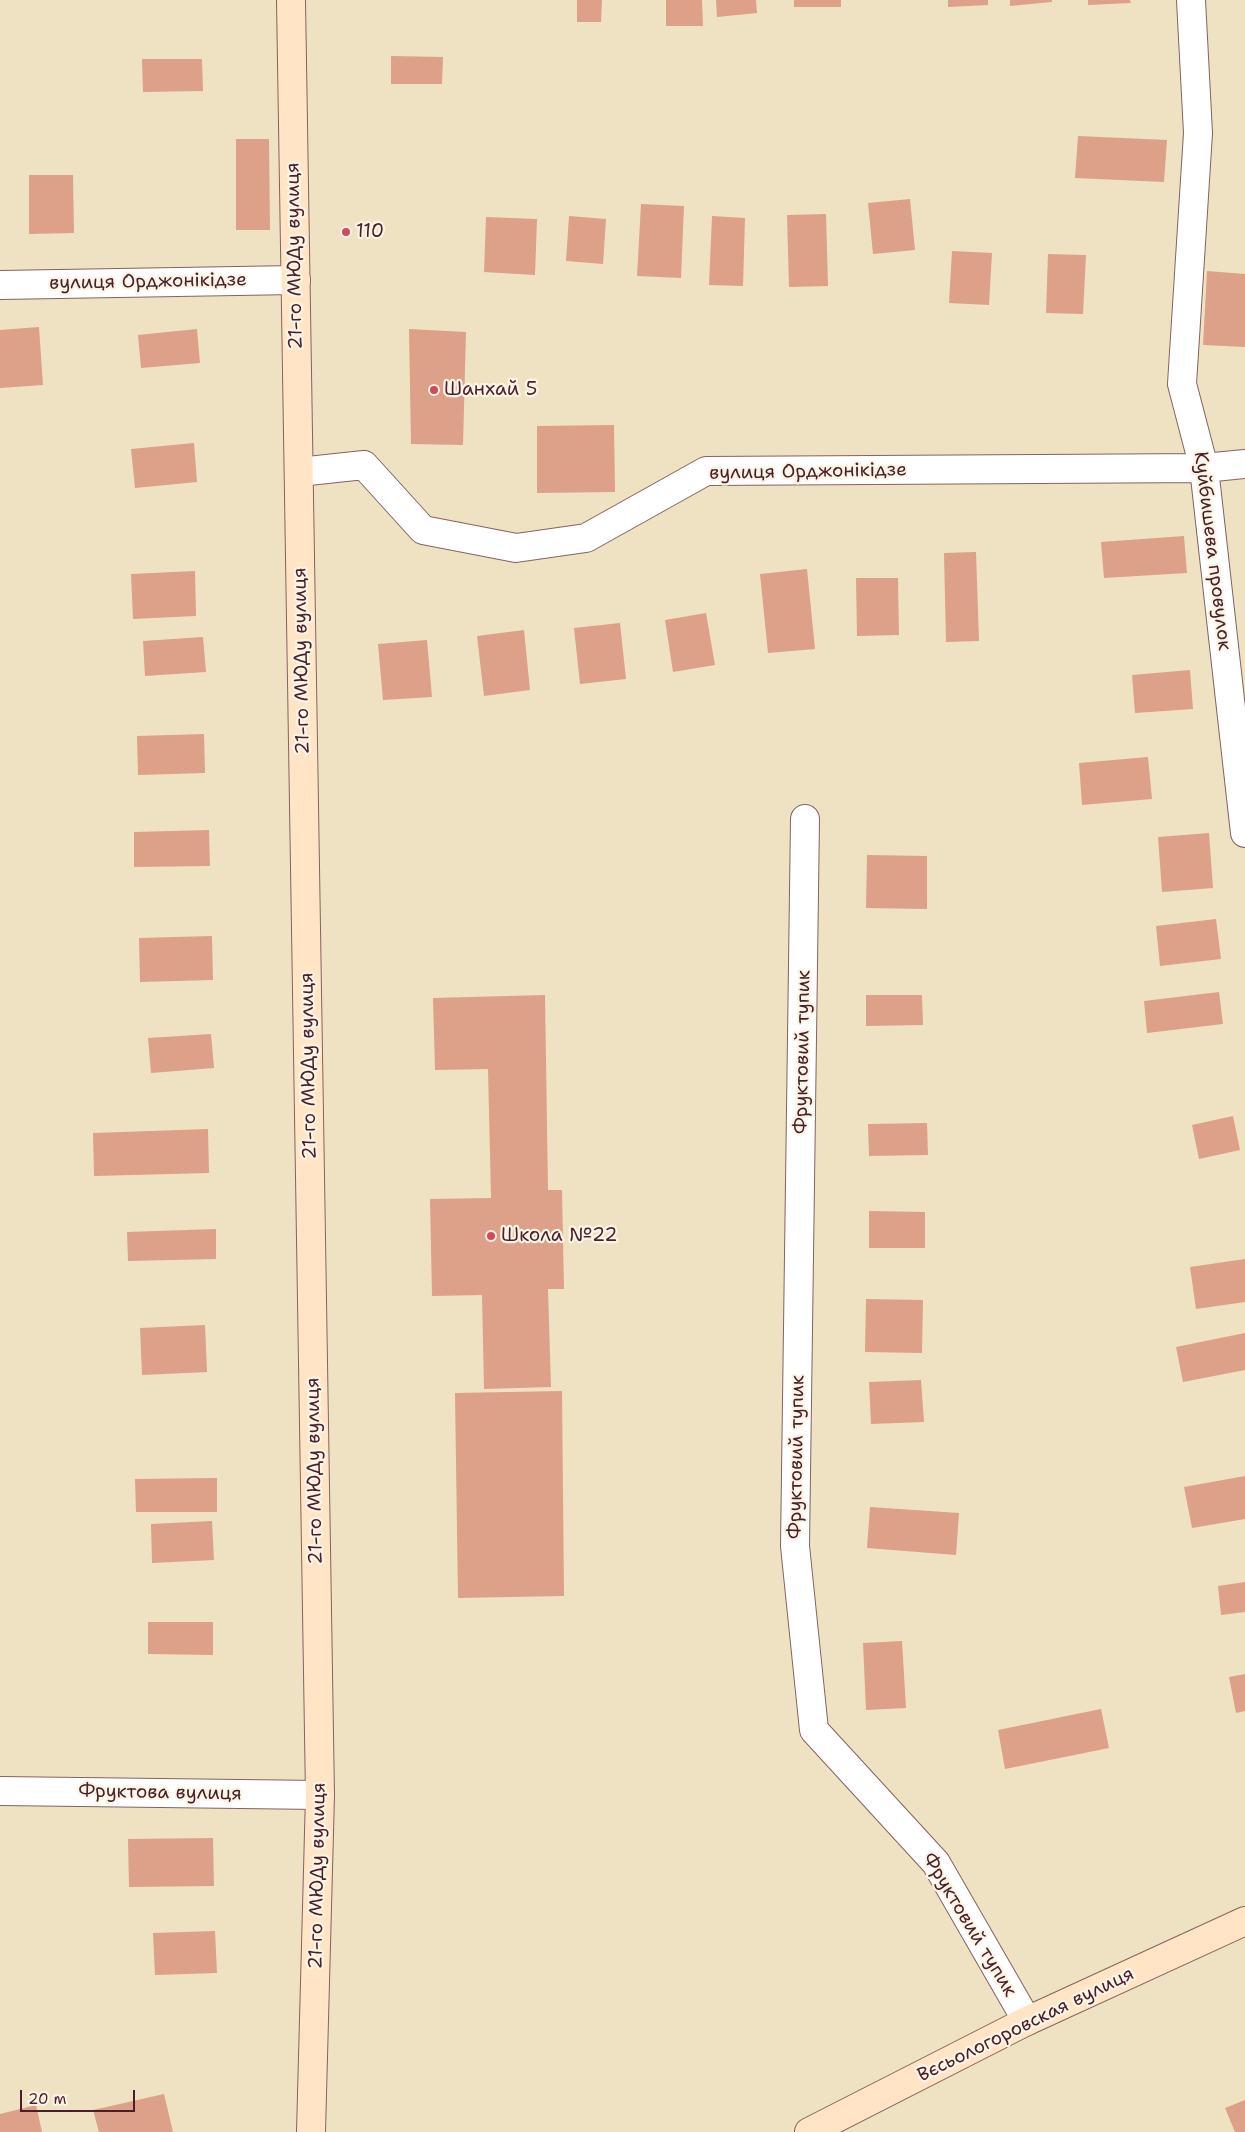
<!DOCTYPE html>
<meta charset="utf-8">
<style>
body{margin:0}
#map{position:relative;width:1245px;height:2132px;overflow:hidden;background:#efe2c2;font-family:"Shantell Sans",sans-serif}
canvas{display:block}
.scale{position:absolute;left:20px;top:2090px;width:115px;height:22px;box-sizing:border-box;border:2px solid #4a1f2b;border-top:0;padding-left:6px;font-size:15px;line-height:18px;white-space:nowrap;color:#4a1f2b;-webkit-text-stroke:4px #fcf5e5;paint-order:stroke}
</style>
<div id="map">
<canvas width="1245" height="2132"></canvas>
<div class="scale">20 m</div>
</div>
<script>
const c = document.querySelector('canvas').getContext('2d');
c.lineJoin = 'round';
function fillPath(path, color) { c.fillStyle = color; c.fill(path, 'evenodd'); }
function strokePath(path, color, width, dash) { c.strokeStyle = color; c.lineWidth = width; c.lineCap = dash ? 'butt' : 'round'; c.setLineDash(dash || []); c.stroke(path); }
function label(font, color, halo, rows, align = 'center') {
  c.font = font + ' "Shantell Sans",sans-serif'; c.lineWidth = 4.5; c.setLineDash([]); c.textBaseline = 'middle'; c.strokeStyle = halo; c.fillStyle = color; for (const [text, x, y, turn = 0] of rows) {
    c.save(); c.translate(x, y); c.rotate((+turn || 0) * Math.PI / 180); c.textAlign = isNaN(turn) ? turn : align; if (halo) c.strokeText(text, 0, 0); c.fillText(text, 0, 0); c.restore();
  }
}
fillPath(new Path2D(`
 M 577,0 L 602,0 L 601,22 L 577,22 Z
 M 666,0 L 702,0 L 703,26 L 666,26 Z
 M 716,0 L 756,0 L 757,13 L 717,17 Z
 M 794,0 L 841,0 L 841,7 L 794,7 Z
 M 948,0 L 988,0 L 988,5 L 948,7 Z
 M 1010,0 L 1052,0 L 1052,2 L 1010,6 Z
 M 1088,0 L 1130,0 L 1131,3 L 1088,5 Z
 M 391,56 L 443,57 L 442,84 L 391,84 Z
 M 142,59 L 202,59 L 203,91 L 143,92 Z
 M 1078,136 L 1167,140 L 1164,182 L 1075,178 Z
 M 236,139 L 269,139 L 270,230 L 236,230 Z
 M 29,175 L 73,175 L 74,233 L 29,234 Z
 M 910,199 L 915,250 L 873,254 L 868,203 Z
 M 641,204 L 684,206 L 681,278 L 637,276 Z
 M 826,214 L 828,286 L 789,287 L 787,215 Z
 M 569,216 L 606,219 L 603,264 L 566,261 Z
 M 712,216 L 745,218 L 743,286 L 709,285 Z
 M 486,217 L 537,219 L 535,275 L 484,272 Z
 M 952,251 L 992,253 L 989,305 L 949,303 Z
 M 1048,254 L 1086,255 L 1083,314 L 1046,313 Z
 M 1207,271 L 1245,274 L 1245,347 L 1203,345 Z
 M 39,327 L 43,385 L 0,388 L 0,330 Z
 M 197,329 L 200,363 L 141,368 L 138,335 Z
 M 409,329 L 466,332 L 463,445 L 411,444 Z
 M 614,425 L 615,492 L 537,493 L 537,426 Z
 M 194,443 L 197,482 L 135,488 L 131,449 Z
 M 1184,536 L 1187,573 L 1104,578 L 1101,542 Z
 M 976,552 L 979,641 L 946,642 L 944,553 Z
 M 807,569 L 815,649 L 768,653 L 760,574 Z
 M 195,571 L 196,616 L 133,619 L 131,574 Z
 M 856,578 L 898,578 L 899,635 L 857,636 Z
 M 706,613 L 715,665 L 673,672 L 665,620 Z
 M 620,623 L 626,679 L 580,684 L 574,628 Z
 M 524,630 L 530,690 L 484,696 L 477,636 Z
 M 203,637 L 206,672 L 145,676 L 143,641 Z
 M 427,640 L 432,697 L 383,700 L 378,644 Z
 M 1190,670 L 1193,709 L 1135,713 L 1132,675 Z
 M 204,734 L 205,773 L 138,775 L 137,736 Z
 M 1148,757 L 1152,799 L 1082,805 L 1079,763 Z
 M 209,830 L 210,866 L 134,867 L 134,832 Z
 M 1209,833 L 1213,888 L 1162,892 L 1158,837 Z
 M 867,855 L 927,856 L 927,909 L 866,908 Z
 M 1216,919 L 1221,959 L 1160,966 L 1156,926 Z
 M 212,936 L 213,980 L 140,982 L 139,938 Z
 M 1219,992 L 1223,1024 L 1147,1033 L 1144,1001 Z
 M 545,995 L 548,1190 L 562,1190 L 564,1289 L 548,1289 L 551,1387 L 484,1389 L 482,1295 L 432,1296 L 430,1199 L 491,1198 L 488,1069 L 435,1070 L 433,998 Z
 M 866,995 L 922,995 L 923,1025 L 866,1026 Z
 M 211,1034 L 214,1068 L 151,1073 L 148,1038 Z
 M 1233,1116 L 1240,1150 L 1199,1159 L 1192,1125 Z
 M 927,1123 L 928,1155 L 869,1156 L 868,1124 Z
 M 208,1129 L 209,1173 L 94,1176 L 93,1133 Z
 M 869,1211 L 925,1212 L 925,1248 L 869,1248 Z
 M 216,1229 L 216,1259 L 128,1261 L 127,1232 Z
 M 1245,1259 L 1245,1302 L 1196,1309 L 1190,1267 Z
 M 866,1299 L 923,1300 L 922,1353 L 865,1352 Z
 M 205,1325 L 207,1372 L 142,1375 L 140,1328 Z
 M 1245,1333 L 1245,1370 L 1183,1382 L 1176,1347 Z
 M 921,1380 L 924,1422 L 871,1424 L 869,1382 Z
 M 562,1391 L 564,1596 L 458,1598 L 455,1393 Z
 M 1245,1476 L 1245,1519 L 1192,1528 L 1184,1487 Z
 M 217,1478 L 217,1512 L 136,1512 L 135,1479 Z
 M 870,1507 L 959,1513 L 956,1555 L 867,1548 Z
 M 212,1521 L 214,1560 L 152,1563 L 151,1524 Z
 M 1245,1582 L 1245,1612 L 1221,1615 L 1218,1586 Z
 M 148,1622 L 213,1622 L 213,1655 L 148,1654 Z
 M 902,1641 L 906,1708 L 866,1710 L 863,1643 Z
 M 1245,1674 L 1245,1711 L 1236,1713 L 1229,1677 Z
 M 1101,1709 L 1109,1748 L 1005,1769 L 998,1730 Z
 M 213,1838 L 214,1886 L 129,1887 L 128,1839 Z
 M 215,1931 L 217,1973 L 155,1975 L 153,1933 Z
 M 164,2094 L 173,2132 L 99,2132 L 93,2110 Z
 M 1245,2100 L 1245,2132 L 1235,2132 L 1225,2108 Z
 M 36,2105 L 42,2132 L 0,2132 L 0,2114 Z`), '#dda089');
const street = new Path2D(`
 M 1191,0 L 1198,133 L 1182,384 L 1204,468 L 1245,833
 M 0,285 L 296,280
 M 299,472 L 364,465 L 423,530 L 516,548 L 586,538 L 706,471 L 1204,468 L 1245,464
 M 805,819 L 795,1546 L 814,1730 L 936,1863 L 1027,2021
 M 0,1791 L 320,1795`);
const secondary = new Path2D(`
 M 291,0 L 320,1795 L 311,2132
 M 809,2132 L 1027,2021 L 1245,1921`);
strokePath(street, '#846360', 30);
strokePath(secondary, '#846360', 30);
strokePath(street, '#fff', 28);
strokePath(secondary, '#ffe4c6', 28);
for (const [x, y, r, color] of [
 [346,232,5,"#d1495b"],
 [434,390,5,"#d1495b"],
 [491,1236,5,"#d1495b"]
]) { const dot = new Path2D(); dot.arc(x, y, r, 0, 2 * Math.PI); c.fillStyle = color; c.fill(dot); strokePath(dot, '#fcf5e5', 2); }
label('19px', '#4a1f2b', '#fcf5e5', [
 ["110",356,232],
 ["Шанхай 5",444,390],
 ["Школа №22",501,1236]
], 'left');
label('19px', '#4a1f2b', '#fcf5e5', [
 ["21-го МЮДу вулиця",295,256,-91],
 ["вулиця Орджонікідзе",148,282,-1],
 ["вулиця Орджонікідзе",808,472,-1],
 ["Куйбишева провулок",1212,551,83],
 ["21-го МЮДу вулиця",302,661,-91],
 ["Фруктовий тупик",803,1052,-89],
 ["21-го МЮДу вулиця",309,1066,-91],
 ["Фруктовий тупик",797,1457,-89],
 ["21-го МЮДу вулиця",315,1471,-91],
 ["Фруктова вулиця",160,1793,1],
 ["21-го МЮДу вулиця",318,1876,-89],
 ["Фруктовий тупик",969,1925,59],
 ["Вєсьологоровская вулиця",1026,2025,-26]
]);
</script>
